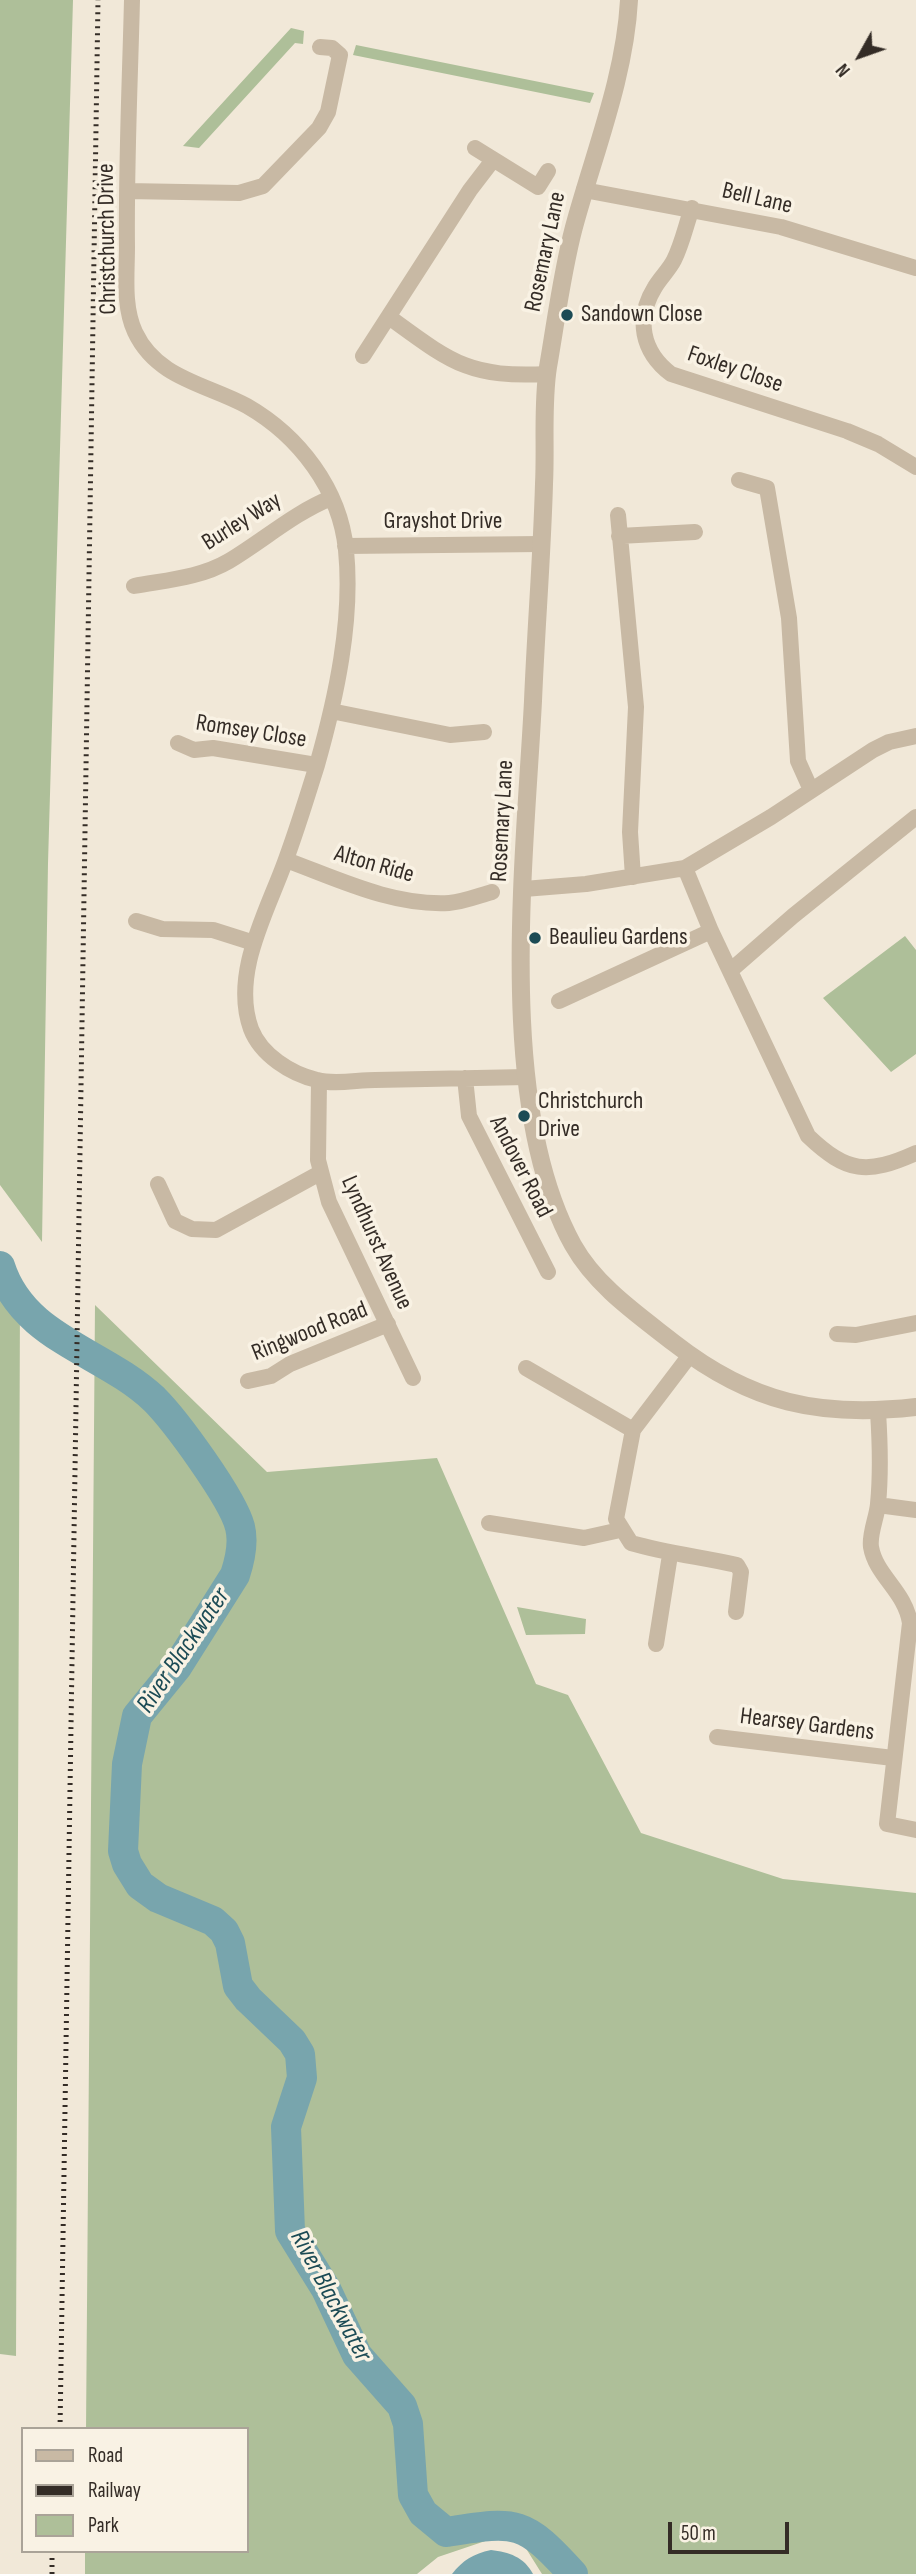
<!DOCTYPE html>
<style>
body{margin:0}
#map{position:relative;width:916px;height:2574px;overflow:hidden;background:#f1e8d8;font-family:"Sofia Sans Condensed",sans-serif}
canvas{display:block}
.legend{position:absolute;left:21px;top:2427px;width:228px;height:126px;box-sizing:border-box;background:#f9f2e4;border:2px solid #aaa398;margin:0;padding:9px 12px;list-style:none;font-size:21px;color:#342c26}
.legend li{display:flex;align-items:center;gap:14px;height:35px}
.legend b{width:35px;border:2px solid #aaa398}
.north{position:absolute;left:825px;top:21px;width:70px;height:70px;-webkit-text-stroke:5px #f9f2e4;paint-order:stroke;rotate:230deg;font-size:19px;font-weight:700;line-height:28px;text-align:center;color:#342c26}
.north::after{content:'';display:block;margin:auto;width:24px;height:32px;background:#342c26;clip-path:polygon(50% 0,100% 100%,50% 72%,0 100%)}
.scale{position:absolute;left:668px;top:2522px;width:121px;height:32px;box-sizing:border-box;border:4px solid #342c26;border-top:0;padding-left:9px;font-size:21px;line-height:24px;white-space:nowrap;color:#342c26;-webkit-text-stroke:5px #f9f2e4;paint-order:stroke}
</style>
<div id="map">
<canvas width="916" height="2574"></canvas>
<ul class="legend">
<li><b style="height:9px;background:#c8b9a4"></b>Road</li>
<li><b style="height:9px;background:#342c26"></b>Railway</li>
<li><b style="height:19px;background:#aebf99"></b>Park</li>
</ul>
<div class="north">N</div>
<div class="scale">50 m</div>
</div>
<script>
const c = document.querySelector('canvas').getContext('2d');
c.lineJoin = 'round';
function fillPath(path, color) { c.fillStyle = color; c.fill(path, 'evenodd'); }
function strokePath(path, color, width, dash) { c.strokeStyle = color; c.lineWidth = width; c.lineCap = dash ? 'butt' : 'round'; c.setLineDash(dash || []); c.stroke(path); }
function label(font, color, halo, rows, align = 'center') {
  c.font = font + ' "Sofia Sans Condensed",sans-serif'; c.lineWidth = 7; c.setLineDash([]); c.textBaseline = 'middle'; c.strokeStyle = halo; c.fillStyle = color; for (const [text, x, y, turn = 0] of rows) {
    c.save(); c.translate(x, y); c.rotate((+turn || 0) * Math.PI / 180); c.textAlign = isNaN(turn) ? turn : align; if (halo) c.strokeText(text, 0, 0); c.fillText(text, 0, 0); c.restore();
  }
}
fillPath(new Path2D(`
 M 0,0 L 73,0 L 48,863 L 42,1242 L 0,1185 Z
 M 291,28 L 304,31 L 303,44 L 295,43 L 199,148 L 183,146 Z
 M 356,45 L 594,93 L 590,103 L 353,55 Z
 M 905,936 L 916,950 L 916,1054 L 891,1072 L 823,998 Z
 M 0,1282 L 20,1298 L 16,2356 L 0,2354 Z
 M 95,1305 L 267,1472 L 437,1458 L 536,1684 L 568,1695 L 641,1833 L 783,1879 L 916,1893 L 916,2574 L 542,2574 L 515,2531 L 438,2557 L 417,2574 L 85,2574 L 85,2551 L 247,2551 L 247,2429 L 86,2429 Z
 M 517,1607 L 586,1619 L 585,1634 L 526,1635 Z`), '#aebf99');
fillPath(new Path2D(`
 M 491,2550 C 509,2552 524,2557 533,2574 L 452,2574 C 463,2560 473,2554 491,2550 Z`), '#78a5ad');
strokePath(new Path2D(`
 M 0,1266 C 23,1339 103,1351 154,1399 C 176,1421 233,1499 240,1527 C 244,1543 240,1560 235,1575 L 177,1667 L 137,1716 L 127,1764 L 123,1851 L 127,1864 L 140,1885 L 158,1898 L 213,1921 L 224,1931 L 230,1943 L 238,1986 L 248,1999 L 292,2041 L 300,2054 L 302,2078 L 286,2127 L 290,2231 L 326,2289 L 357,2355 L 402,2406 L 408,2424 L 413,2495 L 423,2513 L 446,2532 C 517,2521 523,2519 573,2574`), '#78a5ad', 30);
strokePath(new Path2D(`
 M 132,0 C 130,82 126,164 127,247 C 127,275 123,306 135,332 C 157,379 207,384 247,406 C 299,436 340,489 346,550 C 353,621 336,698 317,765 C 307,797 297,830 285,862 C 267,912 231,974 251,1029 C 261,1055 291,1074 317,1080 C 334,1085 357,1080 375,1080 C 426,1079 476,1078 527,1077
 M 475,148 L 538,187 L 548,171
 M 584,190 L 781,227 L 916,268
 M 127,191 L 239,193 L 263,186 L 319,128 L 328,112 L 340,55 L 332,48 L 320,47
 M 692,208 C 686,225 682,244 674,260 C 669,270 660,278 655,287 C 635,319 642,352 671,374 L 847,431 L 878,444 L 916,467
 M 389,317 C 451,362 468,378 547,374
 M 363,356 L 470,190 L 493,160
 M 739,480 L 767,488 L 789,618 L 798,761 L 811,790
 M 618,515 L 636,707 L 630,832 L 633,877
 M 619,536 L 695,532
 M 345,546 L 541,544
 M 134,586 C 166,580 200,578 229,561 C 264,540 294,513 331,498
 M 331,711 L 450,735 L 484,732
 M 178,743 L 194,750 L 213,748 L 316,765
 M 286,860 C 338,879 392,906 449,903 C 463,902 478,896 492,892
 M 685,868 L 711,931 L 808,1136 C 847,1173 867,1175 916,1153
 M 524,889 L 586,884 L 685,868 L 771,817 L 873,750 L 889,742 L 916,736
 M 136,921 L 162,929 L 213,930 L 254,943
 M 730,971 L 793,916 L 916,817
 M 559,1001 L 711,931
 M 465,1078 L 469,1116 L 548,1272
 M 319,1081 L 318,1160 L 329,1202 L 413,1378
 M 158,1184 L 175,1221 L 192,1229 L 216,1230 L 320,1173
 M 837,1334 L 856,1335 L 916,1323
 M 690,1355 L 633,1430 L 616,1519 L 631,1543 C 666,1553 701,1557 737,1565 L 741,1572 L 736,1612
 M 526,1368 L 633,1430
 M 248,1381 L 271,1376 L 290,1364 L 388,1324
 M 878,1412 C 880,1442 881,1473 878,1504 C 877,1517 869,1534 871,1547 C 876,1576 905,1591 910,1623 L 887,1824 L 916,1830
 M 878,1505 L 916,1510
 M 489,1523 L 584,1538 L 620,1530
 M 656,1644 L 670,1555
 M 717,1737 L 893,1758`), '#c8b9a4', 16);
strokePath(new Path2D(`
 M 629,0 C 625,77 594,153 574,227 C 562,272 556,321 548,367 C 542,405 546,445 544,484 C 542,556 536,628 533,701 C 525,858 495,1104 573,1245 C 596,1286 637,1314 674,1343 C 751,1403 820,1418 916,1407`), '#c8b9a4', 18);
strokePath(new Path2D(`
 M 60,2429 L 98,0
 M 52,2574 L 52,2551`), '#342c26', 5, [2, 5]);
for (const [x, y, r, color] of [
 [567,315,7,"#1c4b55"],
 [535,938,7,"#1c4b55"],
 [524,1116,7,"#1c4b55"]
]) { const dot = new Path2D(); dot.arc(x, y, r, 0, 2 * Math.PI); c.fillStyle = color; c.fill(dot); strokePath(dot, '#f9f2e4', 2.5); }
label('24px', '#342c26', '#f9f2e4', [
 ["Bell Lane",757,199,13],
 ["Christchurch Drive",108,239,-91],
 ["Rosemary Lane",546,252,-78],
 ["Foxley Close",735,370,19],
 ["Burley Way",242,522,-32],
 ["Grayshot Drive",443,522],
 ["Romsey Close",251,732,9],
 ["Rosemary Lane",503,821,-87],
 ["Alton Ride",374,865,16],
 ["Andover Road",520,1167,63],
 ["Lyndhurst Avenue",376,1243,66],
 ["Ringwood Road",310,1332,-22],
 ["Hearsey Gardens",807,1725,7]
]);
label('24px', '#342c26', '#f9f2e4', [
 ["Sandown Close",581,315],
 ["Beaulieu Gardens",549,938],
 ["Christchurch",538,1102],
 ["Drive",538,1130]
], 'left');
label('italic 26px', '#1c4b55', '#f9f2e4', [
 ["River Blackwater",184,1651,-56],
 ["River Blackwater",330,2296,62]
]);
</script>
